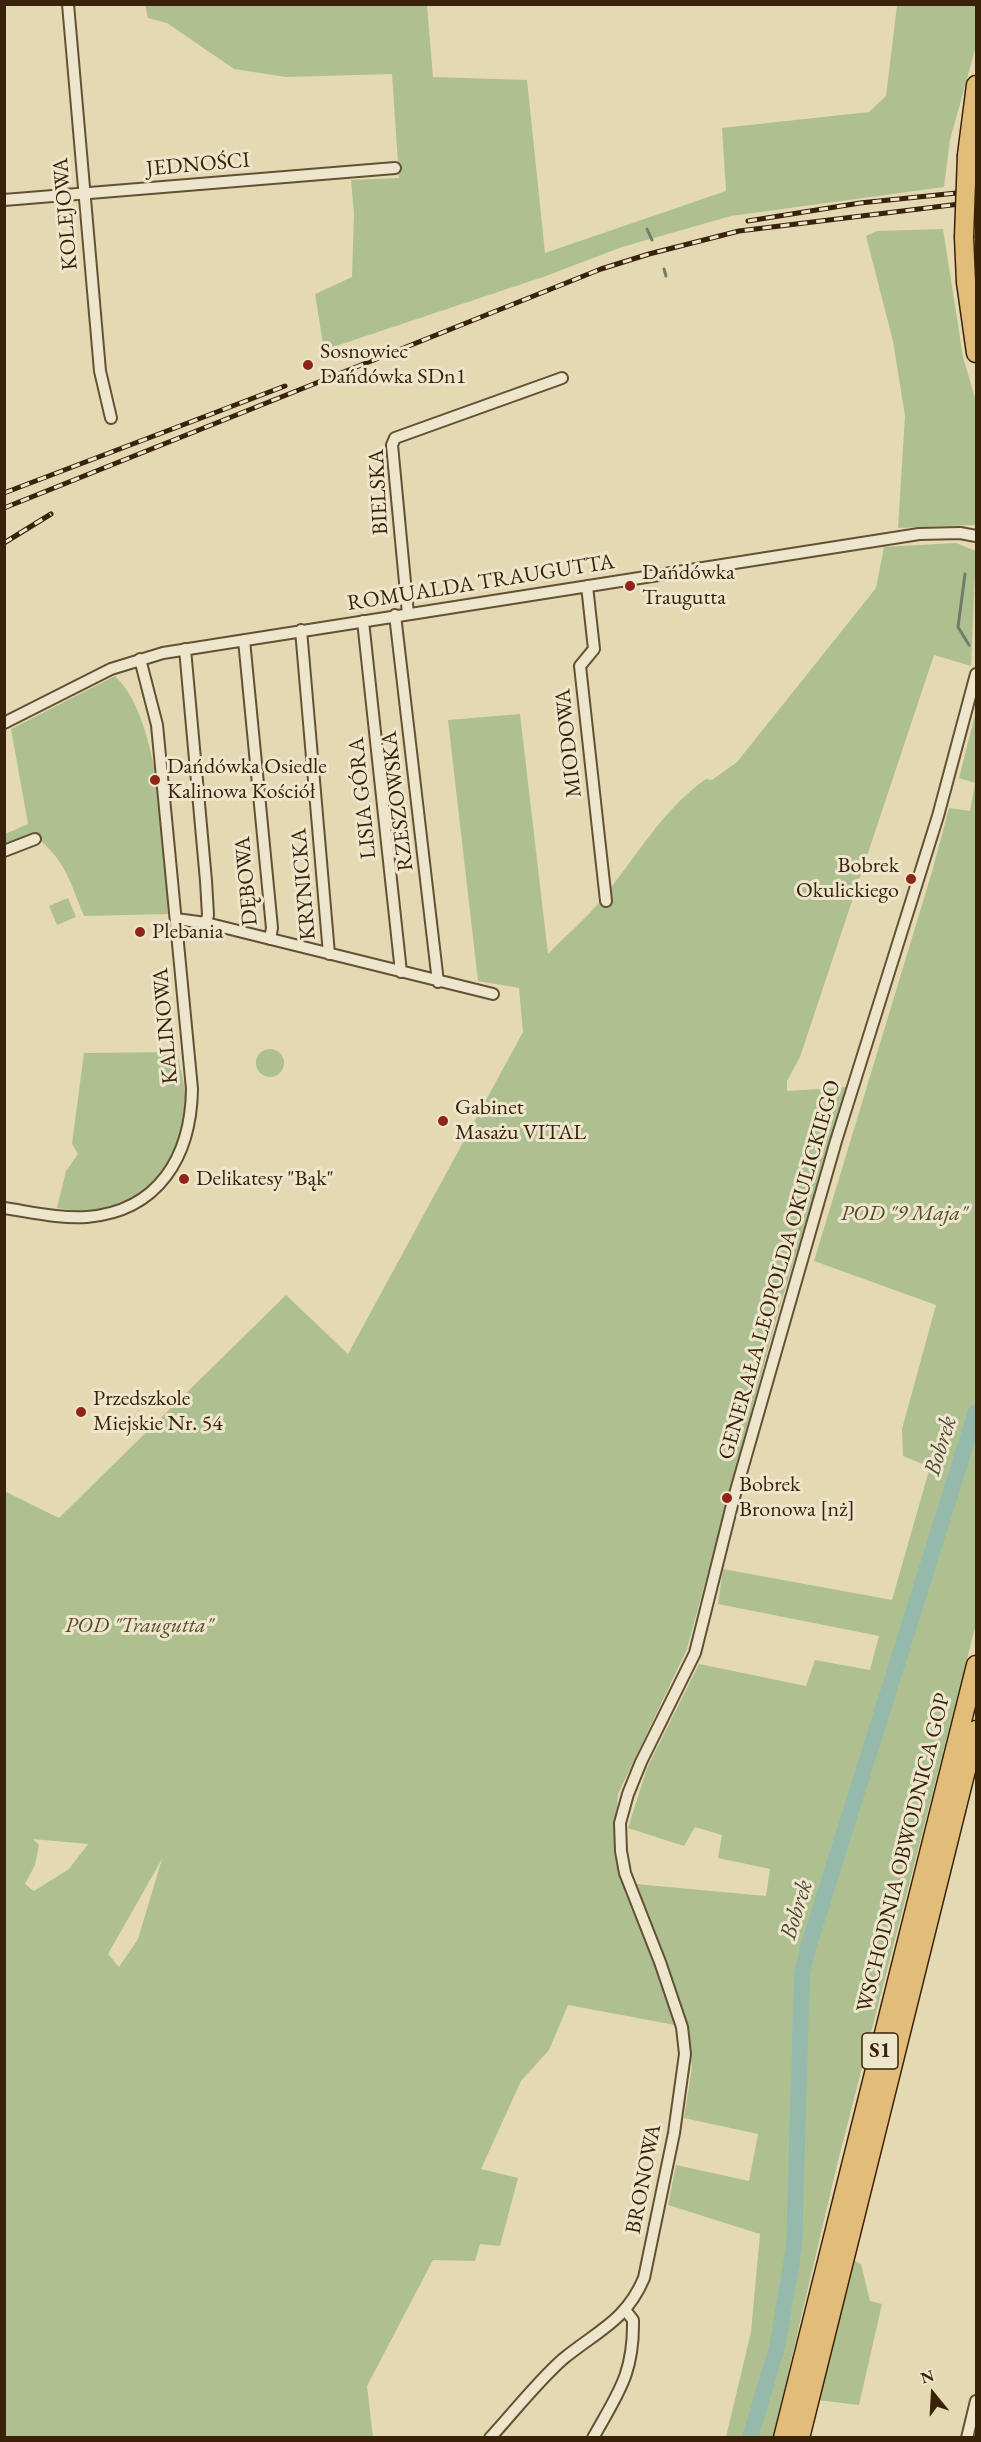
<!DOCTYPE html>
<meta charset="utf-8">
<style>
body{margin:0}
#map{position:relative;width:981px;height:2442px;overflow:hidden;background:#e4d9b2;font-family:"EB Garamond",serif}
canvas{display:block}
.frame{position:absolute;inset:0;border:6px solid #3a220a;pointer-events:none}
.north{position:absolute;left:903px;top:2364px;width:60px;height:60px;-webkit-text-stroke:4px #ede6cd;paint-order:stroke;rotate:342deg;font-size:16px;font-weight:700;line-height:24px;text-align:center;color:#3a220a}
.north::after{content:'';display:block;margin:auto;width:21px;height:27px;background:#3a220a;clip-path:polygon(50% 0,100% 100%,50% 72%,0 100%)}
</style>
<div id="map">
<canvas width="981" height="2442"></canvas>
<div class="frame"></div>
<div class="north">N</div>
</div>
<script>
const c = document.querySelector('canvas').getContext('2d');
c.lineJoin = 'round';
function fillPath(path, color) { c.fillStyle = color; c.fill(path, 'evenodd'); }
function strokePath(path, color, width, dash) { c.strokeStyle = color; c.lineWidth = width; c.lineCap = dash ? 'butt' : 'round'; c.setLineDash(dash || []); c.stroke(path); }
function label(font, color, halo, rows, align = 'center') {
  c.font = font + ' "EB Garamond",serif'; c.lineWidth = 6; c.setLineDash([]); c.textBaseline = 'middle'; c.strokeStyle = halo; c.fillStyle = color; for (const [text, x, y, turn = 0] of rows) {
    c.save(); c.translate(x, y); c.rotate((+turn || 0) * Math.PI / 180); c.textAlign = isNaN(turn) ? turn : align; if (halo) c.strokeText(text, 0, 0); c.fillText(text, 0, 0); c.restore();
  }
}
fillPath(new Path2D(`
 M 145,5 L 427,5 L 433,77 L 527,80 L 545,253 L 726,191 L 722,128 L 869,112 L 886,96 L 897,5 L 976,5 L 976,46 L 950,140 L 944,187 L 731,216 L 622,247 L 546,276 L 324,350 L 315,294 L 352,277 L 354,214 L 351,180 L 399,178 L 392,74 L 286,77 L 234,69 L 167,23 L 148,18 Z
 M 943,229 L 963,357 L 976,401 L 976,525 L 898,528 L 905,416 L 893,341 L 866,236 L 877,231 Z
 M 956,543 L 976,551 L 971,666 L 934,655 L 800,1057 L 787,1081 L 787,1091 L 848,1087 L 779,1309 L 687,1649 L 618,1794 L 614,1846 L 641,1919 L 636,1884 L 766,1896 L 770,1869 L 718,1858 L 722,1835 L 695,1827 L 684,1846 L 628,1828 L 647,1768 L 699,1664 L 806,1686 L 815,1660 L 870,1670 L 879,1636 L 718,1604 L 723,1569 L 892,1600 L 930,1467 L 903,1456 L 902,1429 L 936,1305 L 814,1261 L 932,872 L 949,808 L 970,811 L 975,783 L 959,778 L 976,711 L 976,1624 L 837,2165 L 773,2437 L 726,2437 L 751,2332 L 760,2234 L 668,2205 L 676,2165 L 749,2181 L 758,2134 L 684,2118 L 692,2067 L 687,2024 L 675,2025 L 568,2005 L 549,2050 L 521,2081 L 481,2169 L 518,2178 L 500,2246 L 480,2244 L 475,2261 L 433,2260 L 367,2386 L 373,2437 L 5,2437 L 4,1491 L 59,1518 L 286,1295 L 348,1354 L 523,1032 L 519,988 L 478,981 L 448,720 L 520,714 L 548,954 C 566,935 587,918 603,898 C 636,857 663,809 706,779 L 712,780 L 737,762 L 876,588 L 884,547 ZM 33,1839 L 88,1844 L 69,1869 L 34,1891 L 25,1884 L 35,1865 L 39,1845 ZM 162,1859 L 138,1939 L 119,1967 L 108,1954 Z
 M 115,676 C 162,720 163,851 169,914 L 84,916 C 68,878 67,862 34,835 L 5,848 L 5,834 L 28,824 L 11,729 Z
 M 68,898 L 76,917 L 57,925 L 49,906 Z
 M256 1063a14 14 0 1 1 28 0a14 14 0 1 1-28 0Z
 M 177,1052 C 181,1074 189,1097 186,1120 C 180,1165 140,1208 94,1212 C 82,1213 69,1209 57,1208 L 66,1171 L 78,1154 L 72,1144 L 84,1053 Z
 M 855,2261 L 861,2264 L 870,2301 L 882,2304 L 859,2405 L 817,2400 Z`), '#afc090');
strokePath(new Path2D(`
 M 647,229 L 652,240
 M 664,269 L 666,276
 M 965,574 L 958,627 L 969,645`), '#717d6b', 3);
strokePath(new Path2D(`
 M 750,2438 L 777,2347 L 794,2248 L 802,1976 L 808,1948 L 976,1412`), '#95baab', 16);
const minor = new Path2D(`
 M 68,4 L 100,371 L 111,418
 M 4,200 L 395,168
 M 587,586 L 594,649 L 580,666 L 606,901
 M 408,614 L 392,445 L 395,438 L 562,378
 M 395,615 L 438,982
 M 363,621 L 401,972
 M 301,630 L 329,954
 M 244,640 L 272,928 L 270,939
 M 185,649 L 206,881 L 208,915 L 206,923
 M 4,723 L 111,669 L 163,653 L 919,534 L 960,533 L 976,536
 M 4,851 L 35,839
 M 176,919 L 206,923 L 493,994
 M 4,1208 C 31,1212 61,1219 87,1217 C 159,1211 191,1156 192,1089 L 157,725 L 140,659
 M 490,2438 C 514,2412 537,2382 563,2359 C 597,2331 626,2321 644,2278 L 674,2133 L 685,2054 L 682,2027 L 660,1962 L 625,1873 L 621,1851 L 620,1823 L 628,1794 L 641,1762 L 695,1653 L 733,1501 L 836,1141 L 938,816 L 976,674
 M 593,2438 C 618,2393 634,2374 633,2320 L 626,2311
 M 967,2438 L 976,2401`);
const motorway = new Path2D(`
 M 967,155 L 976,85
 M 964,237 L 966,282 L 976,353
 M 783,2438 L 976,1665
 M 800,2438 L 976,1730`);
strokePath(minor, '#645034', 14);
strokePath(motorway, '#3a220a', 21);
strokePath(minor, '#ede6cd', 10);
strokePath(motorway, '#e2bc79', 18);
const rail = new Path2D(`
 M 748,221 L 860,203 L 976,191
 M 4,493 L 285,386
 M 4,508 L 601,269 L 649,254 L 739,231 L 976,202
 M 4,543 L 51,514`);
strokePath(rail, '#3a220a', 5);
strokePath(rail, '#ede6cd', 3, [9]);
const motorwayBridge = new Path2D(`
 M 964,237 L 967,155`);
strokePath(motorwayBridge, '#3a220a', 21, []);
strokePath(motorwayBridge, '#e2bc79', 18);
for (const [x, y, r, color] of [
 [308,365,6,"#8f2418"],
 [630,586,6,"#8f2418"],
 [155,780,6,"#8f2418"],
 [911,879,6,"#8f2418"],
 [140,932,6,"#8f2418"],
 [443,1121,6,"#8f2418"],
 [184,1179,6,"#8f2418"],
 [81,1412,6,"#8f2418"],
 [727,1498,6,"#8f2418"]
]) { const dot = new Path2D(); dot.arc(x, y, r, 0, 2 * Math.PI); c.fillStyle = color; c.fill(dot); strokePath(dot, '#ede6cd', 2); }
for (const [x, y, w] of [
 [880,2051,36]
]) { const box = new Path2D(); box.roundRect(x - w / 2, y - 18, w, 36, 4.5); c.fillStyle = '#ede6cd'; c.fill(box); strokePath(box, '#3a220a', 1.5); }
label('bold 21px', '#3a220a', null, [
 ["S1",880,2051]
]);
label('22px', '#3a220a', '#ede6cd', [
 ["JEDNOŚCI",198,165,-5],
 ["KOLEJOWA",66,214,-95],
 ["BIELSKA",379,492,-93],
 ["ROMUALDA TRAUGUTTA",481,583,-9],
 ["MIODOWA",569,743,-96],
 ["LISIA GÓRA",363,798,-96],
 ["RZESZOWSKA",398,801,-97],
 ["DĘBOWA",247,881,-95],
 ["KRYNICKA",304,884,-95],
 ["KALINOWA",166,1026,-95],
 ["GENERAŁA LEOPOLDA OKULICKIEGO",780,1270,-74],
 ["WSCHODNIA OBWODNICA GOP",904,1853,-76],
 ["BRONOWA",644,2179,-79]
]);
label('22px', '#3a220a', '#ede6cd', [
 ["Sosnowiec",320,352],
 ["Dańdówka SDn1",320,377],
 ["Dańdówka",642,573],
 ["Traugutta",642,598],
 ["Dańdówka Osiedle",167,767],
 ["Kalinowa Kościół",167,792],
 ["Bobrek",899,866,"right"],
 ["Okulickiego",899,891,"right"],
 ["Plebania",152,932],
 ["Gabinet",455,1108],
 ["Masażu VITAL",455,1133],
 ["Delikatesy \"Bąk\"",196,1179],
 ["Przedszkole",93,1399],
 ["Miejskie Nr. 54",93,1424],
 ["Bobrek",739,1485],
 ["Bronowa [nż]",739,1510]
], 'left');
label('italic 22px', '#574a2c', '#ede6cd', [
 ["POD \"9 Maja\"",904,1214],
 ["POD \"Traugutta\"",139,1626]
]);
label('italic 24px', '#514832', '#ede6cd', [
 ["Bobrek",941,1446,-73],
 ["Bobrek",797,1910,-73]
]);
</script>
